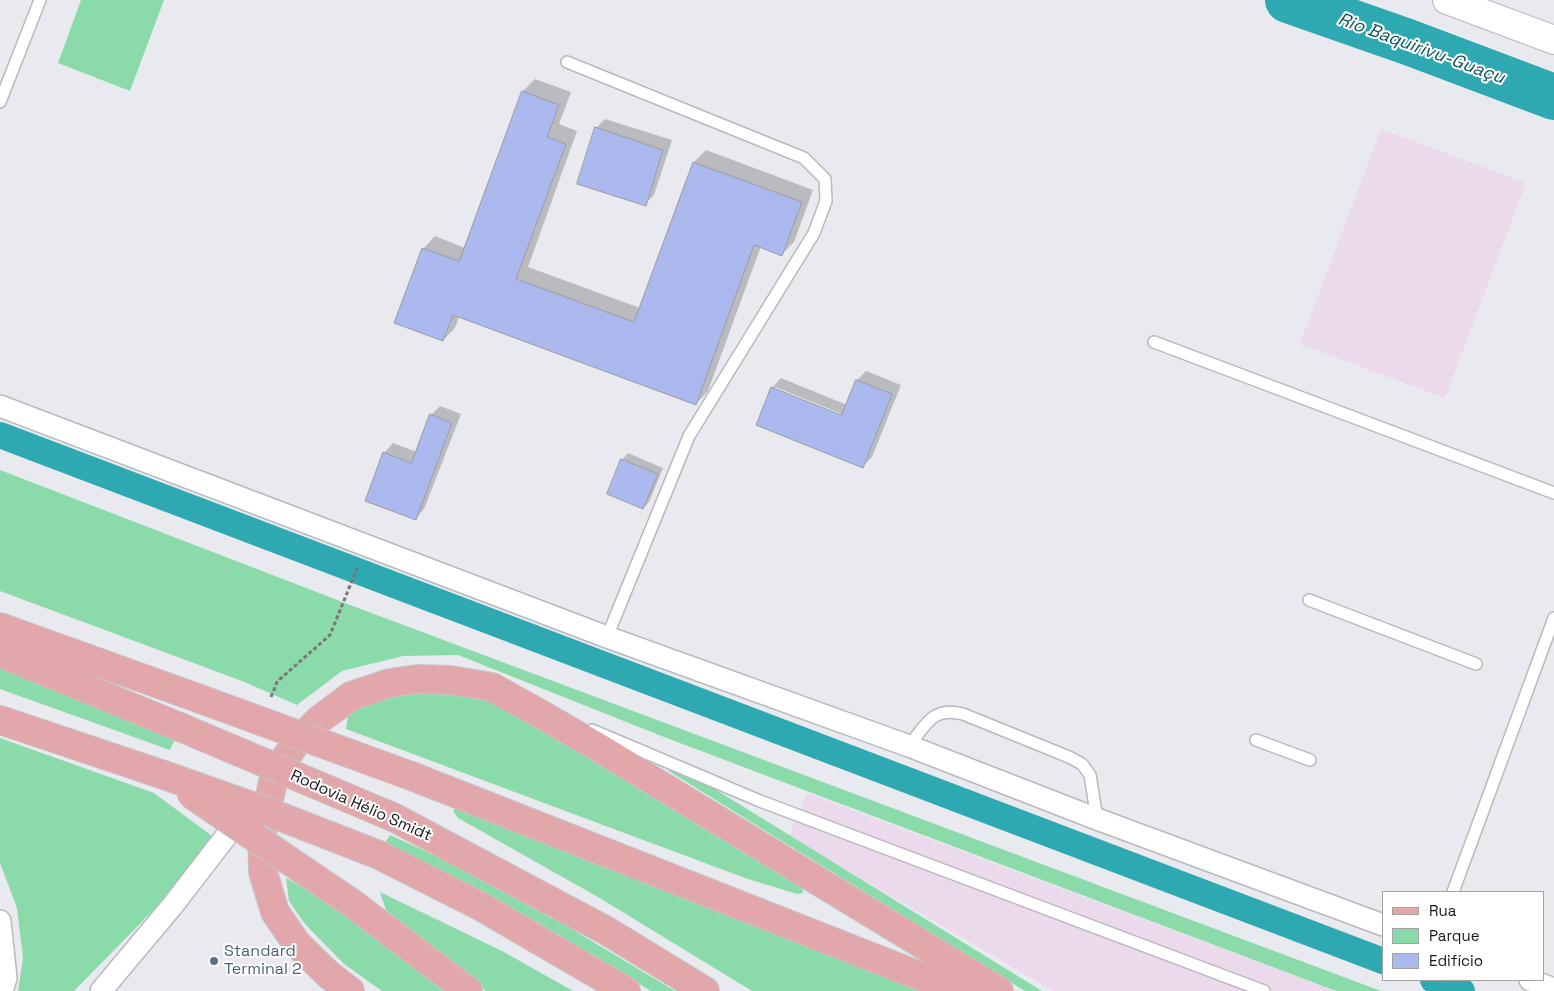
<!DOCTYPE html>
<meta charset="utf-8">
<style>
body{margin:0}
#map{position:relative;width:1554px;height:991px;overflow:hidden;background:#e9eaef;font-family:"Space Grotesk",sans-serif}
canvas{display:block}
.legend{position:absolute;left:1382px;top:891px;width:162px;height:90px;box-sizing:border-box;background:#fff;border:1px solid #a2a2a3;margin:0;padding:6px 9px;list-style:none;font-size:15px;color:#161718}
.legend li{display:flex;align-items:center;gap:10px;height:25px}
.legend b{width:25px;border:1px solid #a2a2a3}
</style>
<div id="map">
<canvas width="1554" height="991"></canvas>
<ul class="legend">
<li><b style="height:6px;background:#e2a7ab"></b>Rua</li>
<li><b style="height:14px;background:#8bdaa9"></b>Parque</li>
<li><b style="height:14px;background:#abb9ef"></b>Edifício</li>
</ul>
</div>
<script>
const c = document.querySelector('canvas').getContext('2d');
c.lineJoin = 'round';
function fillPath(path, color) { c.fillStyle = color; c.fill(path, 'evenodd'); }
function strokePath(path, color, width, dash) { c.strokeStyle = color; c.lineWidth = width; c.lineCap = dash ? 'butt' : 'round'; c.setLineDash(dash || []); c.stroke(path); }
function label(font, color, halo, rows, align = 'center') {
  c.font = font + ' "Space Grotesk",sans-serif'; c.lineWidth = 4; c.setLineDash([]); c.textBaseline = 'middle'; c.strokeStyle = halo; c.fillStyle = color; for (const [text, x, y, turn = 0] of rows) {
    c.save(); c.translate(x, y); c.rotate((+turn || 0) * Math.PI / 180); c.textAlign = isNaN(turn) ? turn : align; if (halo) c.strokeText(text, 0, 0); c.fillText(text, 0, 0); c.restore();
  }
}
fillPath(new Path2D(`
 M 1381,129 L 1526,183 L 1445,398 L 1300,344 Z
 M 807,793 L 1335,991 L 1053,991 L 789,836 Z`), '#ebdaec');
fillPath(new Path2D(`
 M 81,0 L 164,0 L 130,91 L 58,63 Z
 M 0,470 L 358,608 L 1381,991 L 1336,991 L 664,737 L 458,655 L 403,656 L 342,671 L 297,705 L 242,681 L 0,591 Z
 M 0,667 L 175,739 L 170,750 L 0,689 Z
 M 422,683 L 474,694 L 528,716 L 802,885 L 803,893 L 797,894 L 745,878 L 346,729 L 348,715 L 355,708 Z
 M 0,738 L 154,793 L 212,836 L 174,889 L 74,991 L 18,991 L 23,958 L 17,908 L 0,863 Z
 M 667,770 L 692,775 L 1042,991 L 1025,991 Z
 M 456,808 L 461,809 L 934,991 L 752,991 L 598,897 L 458,818 L 453,811 Z
 M 390,835 L 469,871 L 540,910 L 675,991 L 651,991 L 534,921 L 385,843 Z
 M 286,878 L 348,913 L 453,991 L 382,991 L 344,964 L 305,924 L 289,901 Z
 M 380,892 L 502,951 L 573,991 L 486,991 L 386,910 Z`), '#8bdaa9');
fillPath(new Path2D(`
 M 535,79 L 571,92 L 559,124 L 577,131 L 528,267 L 640,308 L 694,162 L 706,150 L 813,190 L 794,242 L 782,254 L 761,246 L 708,391 L 696,404 L 459,316 L 455,328 L 443,340 L 423,249 L 435,236 L 465,248 L 523,91 Z
 M 605,119 L 672,140 L 654,195 L 645,204 L 596,128 Z
 M 866,371 L 901,385 L 872,457 L 863,466 L 772,388 L 781,378 L 847,405 L 857,380 ZM 775,387 L 847,416 L 847,418 L 775,390 Z
 M 440,406 L 461,414 L 424,509 L 415,519 L 384,453 L 393,443 L 417,452 L 431,415 Z
 M 628,453 L 663,468 L 649,502 L 643,508 L 622,460 Z`), '#0003');
strokePath(new Path2D(`
 M 0,435 L 1383,961
 M 1433,980 L 1462,991`), '#2ea9b1', 26);
strokePath(new Path2D(`
 M 1288,0 L 1408,42 L 1554,97`), '#2ea9b1', 46);
const building = new Path2D(`
 M 522,91 L 559,105 L 547,137 L 566,144 L 516,279 L 634,322 L 693,162 L 802,202 L 782,256 L 754,245 L 696,405 L 453,315 L 443,341 L 394,323 L 422,248 L 459,261 Z
 M 595,127 L 663,150 L 646,206 L 577,184 Z
 M 856,380 L 892,394 L 863,468 L 756,425 L 771,387 L 841,415 Z
 M 430,414 L 452,423 L 416,520 L 365,501 L 383,452 L 411,463 Z
 M 621,459 L 658,474 L 643,509 L 607,494 Z`);
fillPath(building, '#abb9ef');
strokePath(building, '#9a9b9f', 1);
const service = new Path2D(`
 M 567,62 L 804,158 L 825,179 L 826,201 L 814,233 L 689,436 L 607,637
 M 0,102 L 40,0
 M 1154,342 L 1554,493
 M 1309,600 L 1476,664
 M 592,730 L 760,801 L 1264,991
 M 1256,740 L 1310,760
 M 909,746 C 926,725 932,706 963,714 L 1069,757 L 1082,764 L 1090,775 L 1097,819
 M 1453,892 L 1554,618`);
const minor = new Path2D(`
 M 0,406 L 607,637 L 909,746 L 1097,819 L 1383,925
 M 0,921 L 6,978 L 2,991
 M 1530,980 L 1554,989
 M 101,991 L 173,905 L 244,813`);
const secondary = new Path2D(`
 M 1447,0 L 1554,40`);
const primary = new Path2D(`
 M 0,627 L 192,696
 M 0,653 L 180,727
 M 0,720 L 161,774
 M 414,777 L 958,991
 M 395,818 L 607,931 L 705,991
 M 379,855 L 480,906 L 626,991
 M 353,904 L 468,991
 M 350,991 L 329,975 L 297,944 L 275,912 L 263,872 L 262,830 L 275,773 L 296,743 L 320,719 L 351,696 L 390,683 L 417,679 L 450,680 L 492,687 L 544,716 L 601,749 L 999,991`);
strokePath(service, '#b8b9bd', 14);
strokePath(minor, '#b8b9bd', 24);
strokePath(secondary, '#b8b9bd', 30);
strokePath(primary, '#c7c7c8', 30);
strokePath(new Path2D(`
 M 271,697 L 277,682 L 280,679 L 330,635 L 358,566`), '#77787b', 3, [4, 2.5]);
strokePath(service, '#fff', 11);
strokePath(minor, '#fff', 21);
strokePath(secondary, '#fff', 28);
strokePath(primary, '#e2a7ab', 28);
const primaryBridge = new Path2D(`
 M 192,696 L 414,777
 M 180,727 L 395,818
 M 161,774 L 266,811 L 379,855
 M 191,794 L 353,904`);
strokePath(primaryBridge, '#c7c7c8', 30, []);
strokePath(primaryBridge, '#e2a7ab', 28);
for (const [x, y, r, color] of [
 [214,961,5,"#5c6f8a"]
]) { const dot = new Path2D(); dot.arc(x, y, r, 0, 2 * Math.PI); c.fillStyle = color; c.fill(dot); strokePath(dot, '#fff', 2); }
label('16px', '#161718', '#fff', [
 ["Rodovia Hélio Smidt",361,806,24]
]);
label('16px', '#4e5e75', '#fff', [
 ["Standard",224,952],
 ["Terminal 2",224,970]
], 'left');
label('italic 18px', '#0e5358', '#fff', [
 ["Rio Baquirivu-Guaçu",1421,49,20]
]);
</script>
